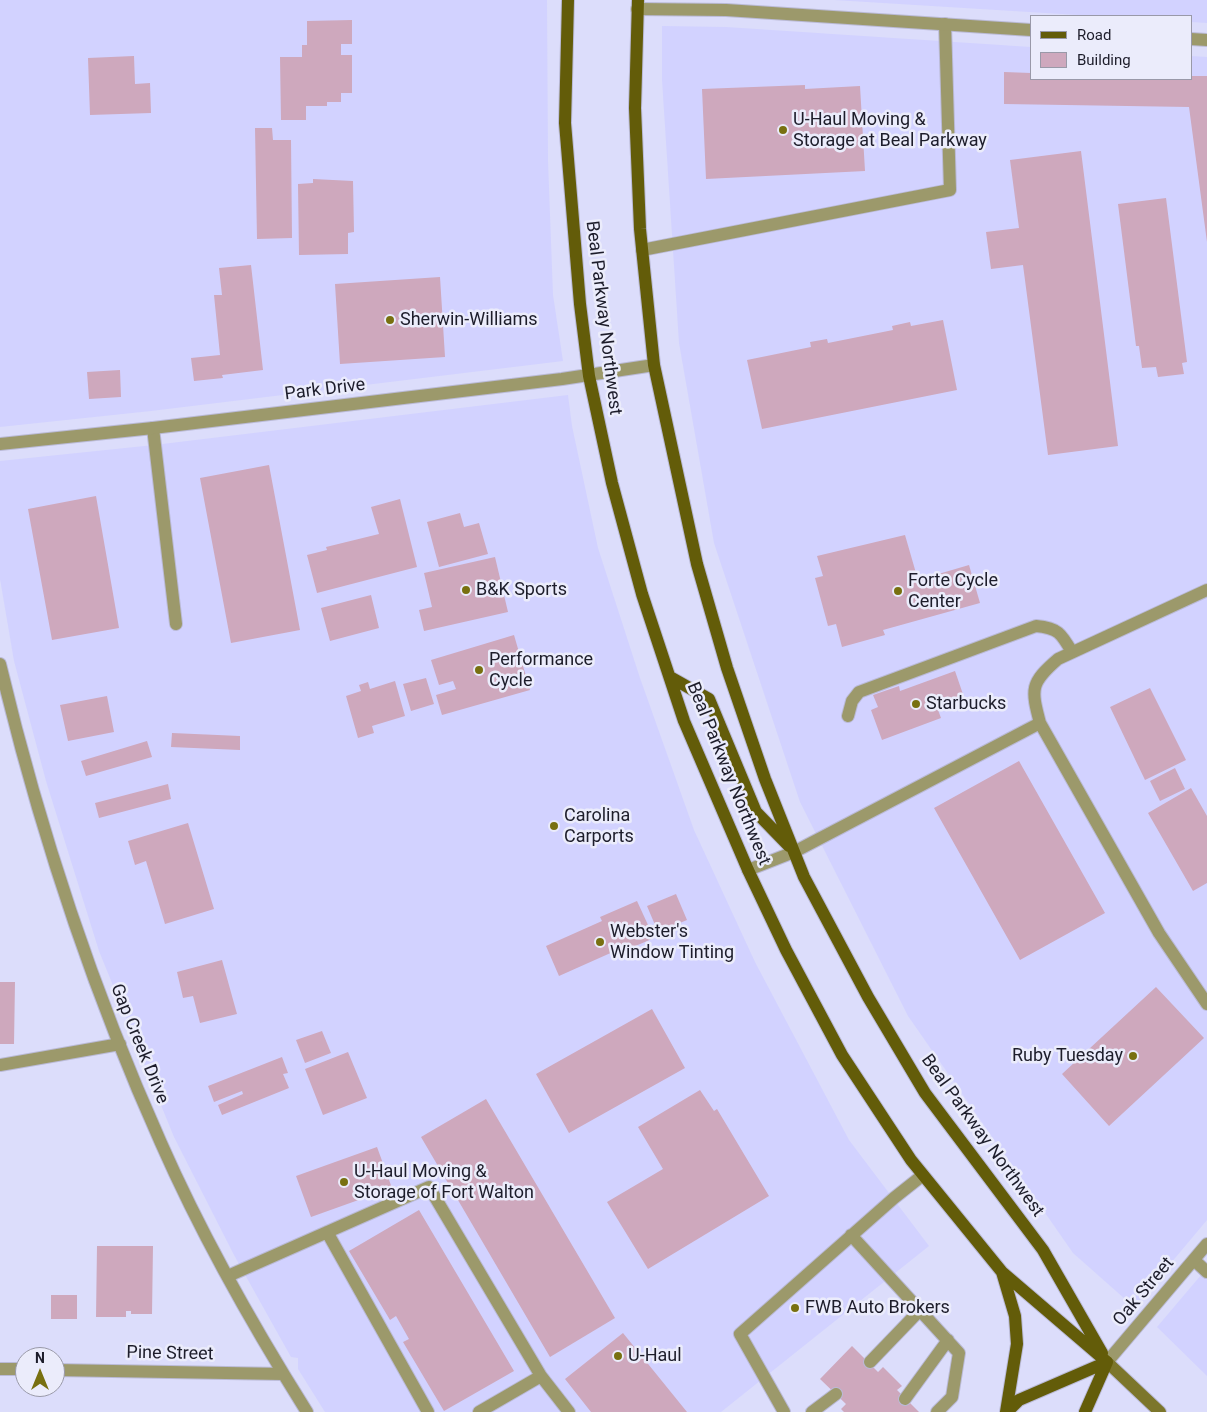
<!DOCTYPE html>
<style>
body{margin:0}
#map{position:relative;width:1207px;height:1412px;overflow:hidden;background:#dcddfb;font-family:Roboto,sans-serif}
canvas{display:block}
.legend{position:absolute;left:1030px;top:15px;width:162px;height:65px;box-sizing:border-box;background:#ebecfb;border:1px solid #9999a8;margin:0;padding:6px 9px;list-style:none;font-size:15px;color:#1d1d2b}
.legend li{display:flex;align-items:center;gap:10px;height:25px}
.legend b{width:25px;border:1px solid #9999a8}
.north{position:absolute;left:15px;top:1347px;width:50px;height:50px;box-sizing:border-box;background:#ebecfb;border:1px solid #9999a8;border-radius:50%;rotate:0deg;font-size:14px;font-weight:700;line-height:20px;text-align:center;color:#1d1d2b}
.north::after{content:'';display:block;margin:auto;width:18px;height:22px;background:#787010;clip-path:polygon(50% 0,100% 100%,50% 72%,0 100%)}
</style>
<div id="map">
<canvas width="1207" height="1412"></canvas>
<ul class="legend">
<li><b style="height:6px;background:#635c09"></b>Road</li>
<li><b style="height:14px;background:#cea8bd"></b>Building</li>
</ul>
<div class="north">N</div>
</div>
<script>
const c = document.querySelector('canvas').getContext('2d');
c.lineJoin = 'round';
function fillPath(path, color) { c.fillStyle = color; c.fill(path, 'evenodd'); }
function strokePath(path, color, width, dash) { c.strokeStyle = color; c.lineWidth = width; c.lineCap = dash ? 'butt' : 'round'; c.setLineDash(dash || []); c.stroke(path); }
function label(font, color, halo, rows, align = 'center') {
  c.font = font + ' Roboto,sans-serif'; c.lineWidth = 5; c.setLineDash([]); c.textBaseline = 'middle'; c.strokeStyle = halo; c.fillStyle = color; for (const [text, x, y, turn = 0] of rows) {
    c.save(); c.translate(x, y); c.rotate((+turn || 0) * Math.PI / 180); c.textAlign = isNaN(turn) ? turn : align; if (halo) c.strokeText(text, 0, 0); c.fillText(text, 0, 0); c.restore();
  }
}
fillPath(new Path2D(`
 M 0,0 L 547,0 L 548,161 L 553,295 L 563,361 L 151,411 L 0,427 Z
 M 834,0 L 1207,0 L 1207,23 L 1191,22 L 1191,16 L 1094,16 Z
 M 662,26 L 726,27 L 1031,47 L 1031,79 L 1191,79 L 1191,56 L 1207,57 L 1207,1220 L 1134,1307 L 1073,1253 L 908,1016 L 800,802 L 714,543 L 679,343 L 662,80 Z
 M 568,395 L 572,426 L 598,548 L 640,678 L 694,830 L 755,962 L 849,1140 L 929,1246 L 721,1412 L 325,1412 L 298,1369 L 298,1358 L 291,1357 L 234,1255 L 174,1137 L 134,1039 L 132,1025 L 129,1025 L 99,951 L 46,781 L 14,661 L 0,579 L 0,461 L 154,445 Z
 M 1207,1268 L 1207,1376 L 1157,1327 Z`), '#d2d2ff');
fillPath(new Path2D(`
 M 352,20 L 352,44 L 341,44 L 341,55 L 352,55 L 352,93 L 341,93 L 341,102 L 327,102 L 327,106 L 306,106 L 306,120 L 281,120 L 280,57 L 302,57 L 302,45 L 307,45 L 307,21 Z
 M 134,56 L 135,84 L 150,83 L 151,113 L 90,115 L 88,58 Z
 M 1004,72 L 1031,73 L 1031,79 L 1191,79 L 1191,76 L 1207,76 L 1207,242 L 1189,107 L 1004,104 Z
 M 805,85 L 805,89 L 860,86 L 865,171 L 706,179 L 702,89 Z
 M 255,128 L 272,128 L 273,140 L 291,140 L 292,238 L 257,239 Z
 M 1081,151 L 1118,446 L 1048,455 L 1023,265 L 991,269 L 986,232 L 1019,228 L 1010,160 Z
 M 313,179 L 353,181 L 354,232 L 348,233 L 348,254 L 299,255 L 298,184 L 313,183 Z
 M 1166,198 L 1187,362 L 1182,363 L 1184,374 L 1158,377 L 1156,367 L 1142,368 L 1139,346 L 1136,346 L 1118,204 Z
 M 251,265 L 263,370 L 222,375 L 223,378 L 194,381 L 191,358 L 220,355 L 214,295 L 222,295 L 219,268 Z
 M 440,277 L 445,357 L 340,364 L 335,284 Z
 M 943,320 L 957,390 L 762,429 L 747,360 L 811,347 L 810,342 L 827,339 L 828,343 L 893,330 L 892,326 L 910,322 L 911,326 Z
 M 120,370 L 121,397 L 89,399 L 87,372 Z
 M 269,465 L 300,630 L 231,643 L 200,478 Z
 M 96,496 L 119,628 L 52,640 L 28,509 Z
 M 400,499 L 417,567 L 317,593 L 307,555 L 327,550 L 326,547 L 379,534 L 371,507 Z
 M 460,513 L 464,527 L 479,523 L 488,554 L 439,567 L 427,522 Z
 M 905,535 L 918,580 L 969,565 L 980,603 L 883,630 L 885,635 L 842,647 L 836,624 L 828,626 L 815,578 L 823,576 L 817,556 Z
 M 495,557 L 508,612 L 424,631 L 419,610 L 432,607 L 424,573 Z
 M 371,595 L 379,628 L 330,641 L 321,608 Z
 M 514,635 L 530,690 L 442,715 L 436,695 L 456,689 L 453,681 L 439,685 L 431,660 Z
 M 955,671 L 965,700 L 938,710 L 941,718 L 882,740 L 871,710 L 878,707 L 873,695 L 899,686 L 900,691 Z
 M 426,678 L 434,704 L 411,711 L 403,684 Z
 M 395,681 L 405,716 L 372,726 L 374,733 L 358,738 L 346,696 L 361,691 L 359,685 L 368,682 L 370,689 Z
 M 1150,688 L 1186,760 L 1145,780 L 1110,707 Z
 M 107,696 L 114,732 L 68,741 L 60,705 Z
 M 172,733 L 240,736 L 240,750 L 171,747 Z
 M 147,741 L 152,757 L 86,776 L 81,761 Z
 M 1019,761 L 1105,913 L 1020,960 L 934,808 Z
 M 1175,768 L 1185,789 L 1160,801 L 1150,781 Z
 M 168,784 L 171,799 L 99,818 L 95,803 Z
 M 1191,788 L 1207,816 L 1207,883 L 1193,891 L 1148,813 Z
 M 188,823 L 214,909 L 165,924 L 146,861 L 135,865 L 128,841 Z
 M 676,894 L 687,920 L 658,932 L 647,906 Z
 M 637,901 L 654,938 L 617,954 L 615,951 L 559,976 L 546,946 L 602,921 L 600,917 Z
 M 222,960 L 237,1014 L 200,1023 L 193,996 L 183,998 L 177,972 Z
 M 0,982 L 15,982 L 14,1044 L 0,1044 Z
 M 1156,987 L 1204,1038 L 1109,1126 L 1062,1074 Z
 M 652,1009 L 685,1068 L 569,1133 L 536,1074 Z
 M 322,1031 L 331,1053 L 305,1063 L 296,1040 Z
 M 348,1052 L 367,1098 L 323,1115 L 305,1069 Z
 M 282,1057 L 288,1073 L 283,1074 L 289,1088 L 222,1115 L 218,1105 L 243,1094 L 242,1091 L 214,1102 L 208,1086 Z
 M 700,1090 L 714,1111 L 717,1109 L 769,1196 L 648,1269 L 607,1202 L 663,1169 L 638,1127 Z
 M 486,1099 L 615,1318 L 550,1357 L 421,1137 Z
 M 377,1147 L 392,1188 L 311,1217 L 296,1176 Z
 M 419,1210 L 514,1371 L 444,1411 L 403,1342 L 409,1339 L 396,1316 L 390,1320 L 349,1251 Z
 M 97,1246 L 153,1246 L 152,1314 L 131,1314 L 131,1311 L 126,1311 L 126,1317 L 96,1317 Z
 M 51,1295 L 77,1295 L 77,1319 L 51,1319 Z
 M 623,1333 L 687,1412 L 591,1412 L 565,1379 Z
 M 852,1346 L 878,1372 L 883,1367 L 902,1386 L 897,1390 L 919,1412 L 844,1412 L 841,1409 L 846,1404 L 820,1379 Z`), '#cea8bd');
const lane = new Path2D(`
 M 642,250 L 950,190 L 945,24
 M 153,428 L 176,624
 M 1207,590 L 1058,659 C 1030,683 1031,689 1040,723 L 1159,933 L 1207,1004
 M 848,716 L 852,701 L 859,692 L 1036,626 C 1058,628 1061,633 1072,652
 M 748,870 L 794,852 L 1040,723
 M 327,1232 L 428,1412
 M 851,1235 L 959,1353 L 952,1397 L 937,1412
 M 1194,1260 L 1207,1272
 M 228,1276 L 429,1187 L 541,1376 L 479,1412
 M 870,1362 L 921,1309
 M 541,1376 L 569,1412
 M 905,1399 L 948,1340
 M 784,1412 L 740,1334 L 894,1198 L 923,1175
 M 812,1412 L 836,1394`);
const street = new Path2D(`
 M 637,9 L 726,10 L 1031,30
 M 1191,39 L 1207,40
 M 0,444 L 153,428 L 562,379 L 654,365
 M 0,664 C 39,828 92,989 161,1143 C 202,1236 253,1326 307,1412
 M 0,1065 L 120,1044
 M 1107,1362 L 1207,1244
 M 0,1369 L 25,1369
 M 55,1370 L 283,1374`);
const secondary = new Path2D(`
 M 1107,1362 L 1160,1412`);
const primary = new Path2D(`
 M 568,0 L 565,123 L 580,304 L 589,376 L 612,483 L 642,594 L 684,721 L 748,870 L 786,950 L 842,1055 L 911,1160 L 1002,1272 L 1107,1362
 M 638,0 L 635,108 L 640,229 L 654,365 L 697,564 L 727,668 L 765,779 L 804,877 L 868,997 L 925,1093 L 1043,1250 L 1102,1353
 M 670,677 L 709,699 L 756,812 L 789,846
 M 1002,1272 L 1015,1316 L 1017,1344 L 1006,1412
 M 1007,1412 L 1019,1400 L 1107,1362
 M 1085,1412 L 1107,1362`);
strokePath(lane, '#babad6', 14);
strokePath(street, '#babad6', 14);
strokePath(secondary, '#babad6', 14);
strokePath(primary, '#babad6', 14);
strokePath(lane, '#9c996b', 12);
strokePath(street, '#9c996b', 12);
strokePath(secondary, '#7c762b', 12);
strokePath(primary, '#635c09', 12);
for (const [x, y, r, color] of [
 [783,130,5,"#787010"],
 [390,320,5,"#787010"],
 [466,590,5,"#787010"],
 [898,591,5,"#787010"],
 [479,670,5,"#787010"],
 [916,704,5,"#787010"],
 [554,826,5,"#787010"],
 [600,942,5,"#787010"],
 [1133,1056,5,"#787010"],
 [344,1182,5,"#787010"],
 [795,1308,5,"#787010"],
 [618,1356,5,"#787010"]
]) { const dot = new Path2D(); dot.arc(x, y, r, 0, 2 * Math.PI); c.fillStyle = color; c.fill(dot); strokePath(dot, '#ebecfb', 2); }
label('18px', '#1d1d2b', '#ebecfb', [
 ["U-Haul Moving &",793,120],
 ["Storage at Beal Parkway",793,141],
 ["Sherwin-Williams",400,320],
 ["Forte Cycle",908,581],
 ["Center",908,602],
 ["B&K Sports",476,590],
 ["Performance",489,660],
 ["Cycle",489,681],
 ["Starbucks",926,704],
 ["Carolina",564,816],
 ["Carports",564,837],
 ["Webster's",610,932],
 ["Window Tinting",610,953],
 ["Ruby Tuesday",1123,1056,"right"],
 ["U-Haul Moving &",354,1172],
 ["Storage of Fort Walton",354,1193],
 ["FWB Auto Brokers",805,1308],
 ["U-Haul",628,1356]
], 'left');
label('18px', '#1d1d2b', '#ebecfb', [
 ["Beal Parkway Northwest",603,318,83],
 ["Park Drive",325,390,-7],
 ["Beal Parkway Northwest",728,774,68],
 ["Gap Creek Drive",139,1044,68],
 ["Beal Parkway Northwest",982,1136,54],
 ["Oak Street",1144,1292,-50],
 ["Pine Street",170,1354,1]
]);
</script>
